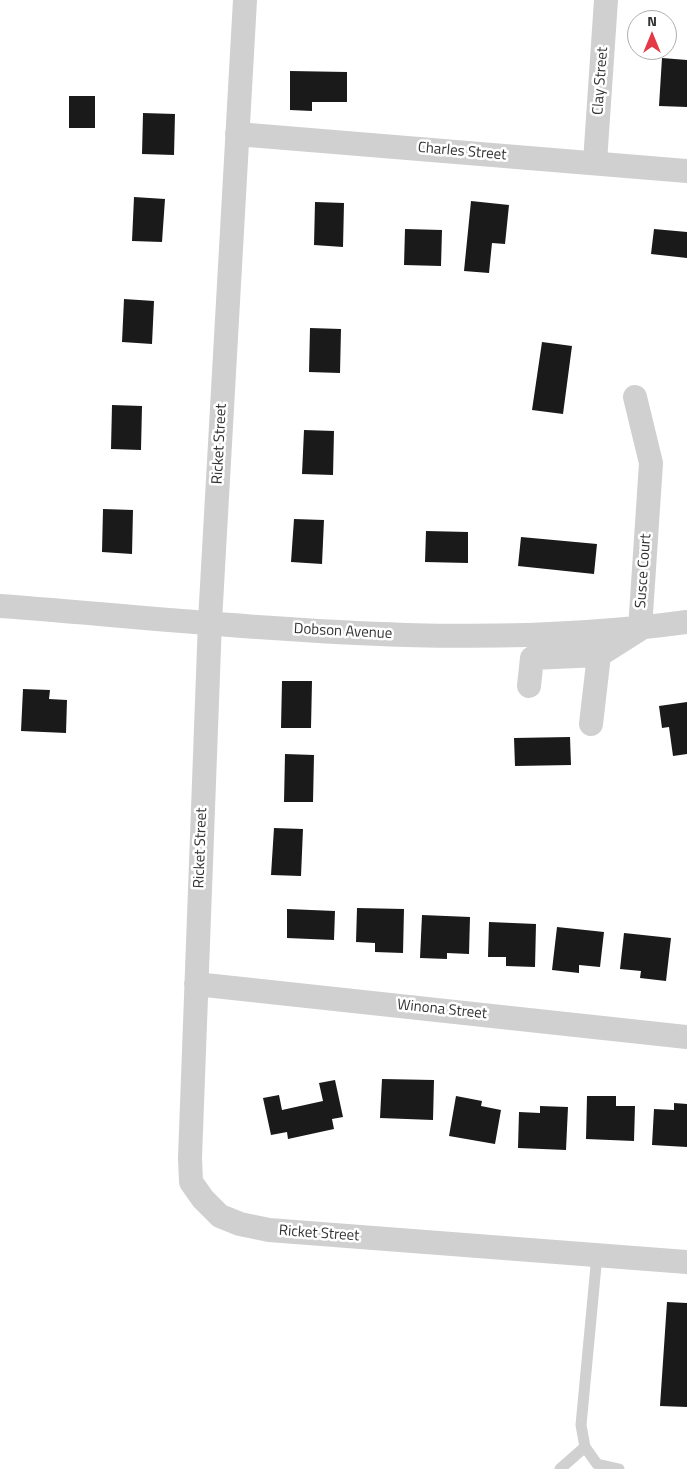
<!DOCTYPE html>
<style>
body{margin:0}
#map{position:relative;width:687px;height:1469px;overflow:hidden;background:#fff;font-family:"Titillium Web",sans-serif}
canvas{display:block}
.north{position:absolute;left:627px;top:10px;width:50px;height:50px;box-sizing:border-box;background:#fff;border:1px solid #adadad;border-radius:50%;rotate:0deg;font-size:14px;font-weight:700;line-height:20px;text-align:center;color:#333}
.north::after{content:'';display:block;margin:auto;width:18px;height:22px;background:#e63946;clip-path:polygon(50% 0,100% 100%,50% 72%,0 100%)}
</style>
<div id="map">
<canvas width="687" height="1469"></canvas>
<div class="north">N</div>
</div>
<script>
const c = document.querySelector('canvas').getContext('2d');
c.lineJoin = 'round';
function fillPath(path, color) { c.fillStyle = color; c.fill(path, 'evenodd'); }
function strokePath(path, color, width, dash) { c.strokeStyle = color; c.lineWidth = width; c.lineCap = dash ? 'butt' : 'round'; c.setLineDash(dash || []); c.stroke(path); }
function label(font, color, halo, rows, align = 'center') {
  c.font = font + ' "Titillium Web",sans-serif'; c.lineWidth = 5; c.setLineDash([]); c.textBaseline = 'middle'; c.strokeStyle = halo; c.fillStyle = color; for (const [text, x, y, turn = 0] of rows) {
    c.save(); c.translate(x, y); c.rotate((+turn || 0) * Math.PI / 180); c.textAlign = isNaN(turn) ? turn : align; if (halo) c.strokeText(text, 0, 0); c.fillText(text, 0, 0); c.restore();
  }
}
fillPath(new Path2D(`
 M 662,58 L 687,60 L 687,107 L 659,106 Z
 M 290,71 L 347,72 L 347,102 L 312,102 L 312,111 L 290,110 Z
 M 69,96 L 95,96 L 95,128 L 69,128 Z
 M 143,113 L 175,114 L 174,155 L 142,154 Z
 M 134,197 L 165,199 L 162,242 L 132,241 Z
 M 471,201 L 509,205 L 505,244 L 492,243 L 489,273 L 464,271 Z
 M 315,202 L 344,203 L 343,247 L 314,245 Z
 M 405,229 L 442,230 L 441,266 L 404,265 Z
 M 654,229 L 687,232 L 687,258 L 651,254 Z
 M 124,299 L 154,301 L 152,344 L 122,342 Z
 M 310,328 L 341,329 L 340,373 L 309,372 Z
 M 542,342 L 572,346 L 563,414 L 532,410 Z
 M 112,405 L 142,406 L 141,450 L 111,449 Z
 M 304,430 L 334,431 L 333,475 L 302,474 Z
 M 103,509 L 133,510 L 132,554 L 102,552 Z
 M 294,519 L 324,520 L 322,564 L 291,562 Z
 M 426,531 L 468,532 L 468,563 L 425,562 Z
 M 521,537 L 597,544 L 594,574 L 518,566 Z
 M 282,681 L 312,681 L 311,728 L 281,728 Z
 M 23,689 L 50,690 L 49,699 L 67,700 L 66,733 L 21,731 Z
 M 687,702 L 687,754 L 673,756 L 669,727 L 662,728 L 659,706 Z
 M 570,737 L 571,765 L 515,766 L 514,738 Z
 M 285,754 L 314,755 L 313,802 L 284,802 Z
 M 274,828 L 303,829 L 301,876 L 271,875 Z
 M 357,908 L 404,909 L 403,953 L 375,952 L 375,943 L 356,942 Z
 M 287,909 L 335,911 L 334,940 L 287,938 Z
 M 422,915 L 470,917 L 469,954 L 447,953 L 447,959 L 420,958 Z
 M 489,922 L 536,924 L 535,967 L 506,966 L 506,957 L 488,957 Z
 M 557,927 L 604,932 L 600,967 L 579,965 L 579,973 L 552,970 Z
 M 624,933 L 671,938 L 666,981 L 640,978 L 641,971 L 620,969 Z
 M 382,1079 L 434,1080 L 433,1120 L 380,1118 Z
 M 335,1080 L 343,1117 L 332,1119 L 334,1129 L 288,1139 L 287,1132 L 271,1135 L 263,1098 L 279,1095 L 282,1110 L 323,1101 L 319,1083 Z
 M 456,1096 L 482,1101 L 481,1106 L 501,1110 L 495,1144 L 449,1136 Z
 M 587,1096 L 616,1096 L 616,1106 L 635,1106 L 634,1141 L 586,1139 Z
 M 674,1103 L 687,1104 L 687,1147 L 652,1145 L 654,1109 L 674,1110 Z
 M 540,1106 L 568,1107 L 566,1150 L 518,1148 L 519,1112 L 540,1113 Z
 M 667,1302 L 687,1303 L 687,1407 L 660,1406 Z`), '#1a1a1a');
strokePath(new Path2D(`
 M 597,1255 L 581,1425 L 585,1447 L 597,1464 L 619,1469
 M 560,1469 L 585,1447`), '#d0d0d0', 11);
strokePath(new Path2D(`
 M 245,0 L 210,621 L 190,1158 L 191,1182 L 203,1199 L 220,1216 L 240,1224 L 269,1230 L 687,1262
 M 237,134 L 687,171
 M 595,162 L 606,0
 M 0,606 C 229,623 458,654 687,622
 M 529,686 L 532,658 L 599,655
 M 591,724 L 599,655 L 640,629 L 651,463 L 635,397
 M 196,984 L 687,1037`), '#d0d0d0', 24);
label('15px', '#333', '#fff', [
 ["Clay Street",601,81,-86],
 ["Charles Street",462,152,5],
 ["Ricket Street",220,444,-87],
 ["Susce Court",644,571,-86],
 ["Dobson Avenue",343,632,3],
 ["Ricket Street",201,848,-88],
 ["Winona Street",442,1010,6],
 ["Ricket Street",319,1234,4]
]);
</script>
